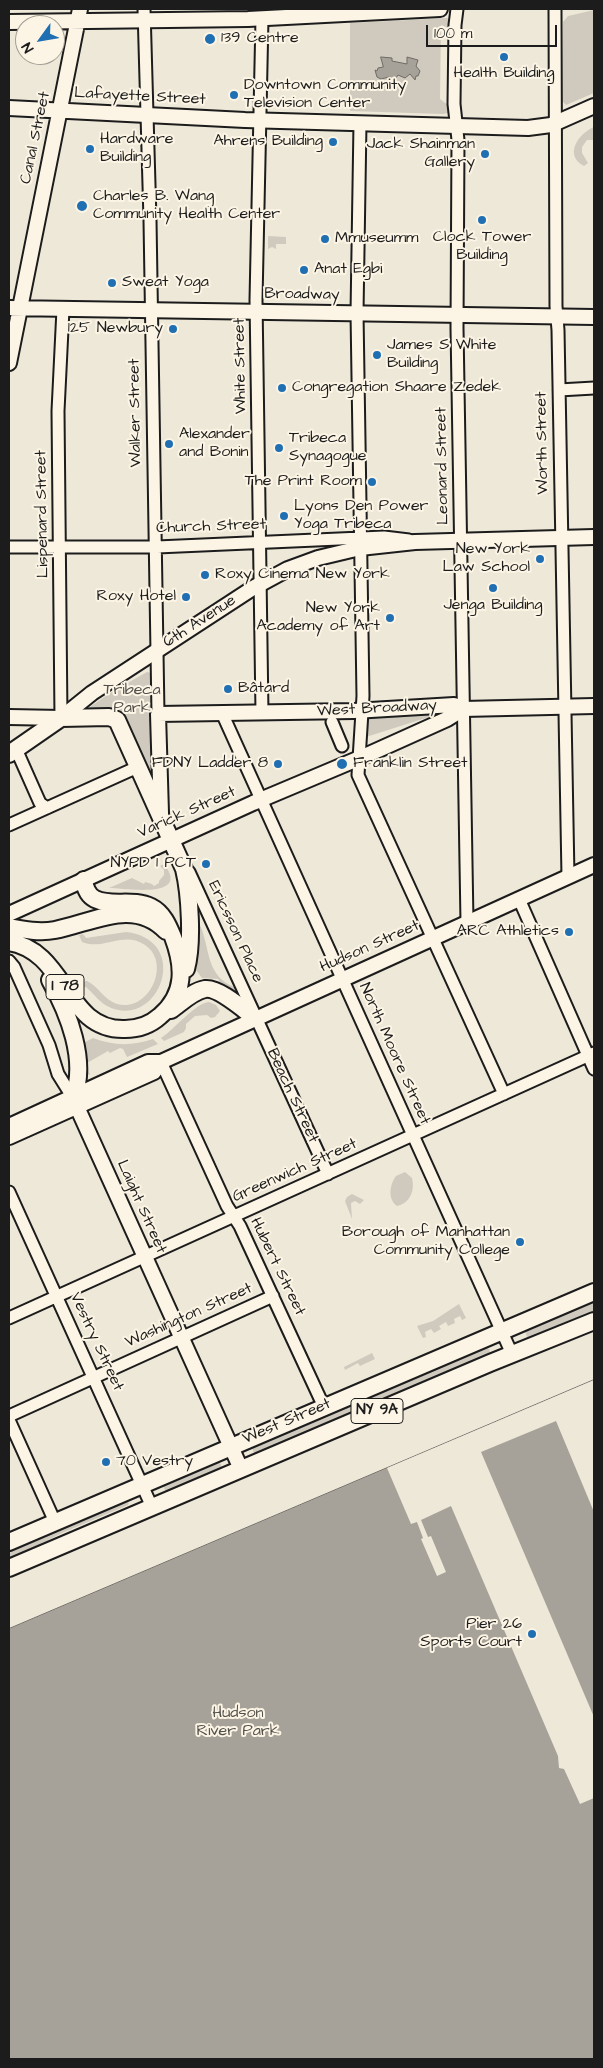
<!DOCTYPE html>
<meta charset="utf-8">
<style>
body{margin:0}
#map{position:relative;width:603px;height:2068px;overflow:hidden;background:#eee8d9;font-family:"Architects Daughter",sans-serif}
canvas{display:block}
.frame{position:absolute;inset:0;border:10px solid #1c1c1c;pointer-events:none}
.north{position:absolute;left:15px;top:15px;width:50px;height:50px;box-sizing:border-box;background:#fcf5e5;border:1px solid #a29e95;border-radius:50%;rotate:238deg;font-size:14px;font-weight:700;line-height:20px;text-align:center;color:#1c1c1c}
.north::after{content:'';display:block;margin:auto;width:18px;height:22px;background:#1f6fb2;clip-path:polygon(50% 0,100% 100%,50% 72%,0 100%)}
.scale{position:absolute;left:426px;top:25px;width:131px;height:22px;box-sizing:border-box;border:2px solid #1c1c1c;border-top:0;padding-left:6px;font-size:15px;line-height:18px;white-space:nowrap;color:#1c1c1c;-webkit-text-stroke:4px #fcf5e5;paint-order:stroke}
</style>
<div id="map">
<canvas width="603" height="2068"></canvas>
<div class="frame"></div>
<div class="north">N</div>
<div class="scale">100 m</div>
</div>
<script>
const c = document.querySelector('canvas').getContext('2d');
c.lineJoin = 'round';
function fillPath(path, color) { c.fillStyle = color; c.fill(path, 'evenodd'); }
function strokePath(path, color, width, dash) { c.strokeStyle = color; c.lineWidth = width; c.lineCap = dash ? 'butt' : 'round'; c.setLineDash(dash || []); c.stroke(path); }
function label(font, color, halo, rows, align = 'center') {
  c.font = font + ' "Architects Daughter",sans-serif'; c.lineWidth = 4; c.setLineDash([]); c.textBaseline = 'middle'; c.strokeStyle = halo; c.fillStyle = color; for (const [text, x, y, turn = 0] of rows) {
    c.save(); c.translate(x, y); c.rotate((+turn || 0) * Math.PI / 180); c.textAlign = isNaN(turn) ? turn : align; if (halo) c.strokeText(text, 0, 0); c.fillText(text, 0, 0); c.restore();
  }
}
fillPath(new Path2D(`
 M 594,10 L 594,93 L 566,105 L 562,101 L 563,22 L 568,16 Z
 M 448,18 L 450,22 L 449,28 L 441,25 L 440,99 L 448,105 L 448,113 L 443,114 L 350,111 L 350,23 Z
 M 594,127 L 594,140 L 587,140 L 582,147 L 582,153 L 588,163 L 584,166 C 563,155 579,133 594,127 Z
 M 268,236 L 286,237 L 286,244 L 276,244 L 276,249 L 272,247 L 268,249 Z
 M 147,672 L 151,673 L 152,677 L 154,779 L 151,777 L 121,714 L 112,710 L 87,709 L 110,693 Z
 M 451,708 L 451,710 L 366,737 L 366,720 L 368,718 Z
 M 164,864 C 192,900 123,888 109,888 L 132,878 L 144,884 L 145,882 L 152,884 L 154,886 L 159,883 L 159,881 L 164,875 L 164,870 L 160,866 Z
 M 197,924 L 200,925 C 211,950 205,977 237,988 L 241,997 L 239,998 L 229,987 L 220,983 L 218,979 L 202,978 L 196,970 L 199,945 L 197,943 Z
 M 126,932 C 193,940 159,1030 109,1007 C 100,1003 94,994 86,987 L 79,988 L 77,983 L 87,981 C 99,987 104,1000 117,1004 C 149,1013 172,963 145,945 C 124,930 103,951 82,942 L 79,935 L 83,934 L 86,938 Z
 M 209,1002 L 216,1005 L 220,1011 L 215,1017 L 211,1018 L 207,1015 L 195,1016 L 186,1024 L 186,1028 L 184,1032 L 164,1041 L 161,1038 C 174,1030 195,1003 209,1002 Z
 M 93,1038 C 114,1046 132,1046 153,1039 L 158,1044 L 127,1057 L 123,1049 L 120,1048 L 110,1053 L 108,1051 L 87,1063 L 86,1066 L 90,1074 L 82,1078 L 83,1043 Z
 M 405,1172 L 412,1178 C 415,1191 410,1203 397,1206 C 387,1199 390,1184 396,1176 Z
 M 352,1194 L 364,1200 L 360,1204 L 355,1201 L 351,1203 L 352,1219 L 345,1201 L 347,1197 Z
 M 594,1302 L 594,1313 L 530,1339 L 527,1337 L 525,1331 Z
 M 459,1304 L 466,1318 L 462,1320 L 460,1316 L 454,1319 L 455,1323 L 448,1326 L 446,1322 L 439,1326 L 441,1329 L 434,1333 L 431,1329 L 425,1332 L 426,1337 L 423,1338 L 417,1326 L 433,1321 Z
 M 486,1348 L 489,1349 L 491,1355 L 257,1454 L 254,1453 L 252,1448 Z
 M 372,1353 L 375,1359 L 360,1366 L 358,1363 L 345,1370 L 344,1367 Z
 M 216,1463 L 220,1463 L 223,1469 L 166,1492 L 163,1486 Z
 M 127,1502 L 129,1503 L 128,1505 L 62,1533 L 9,1560 L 9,1552 Z`), '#cfcabd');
const water = new Path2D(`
 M 381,57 L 392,58 L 392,61 L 407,64 L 407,57 L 418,60 L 416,66 L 420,71 L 418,76 L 416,76 L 415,80 L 410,74 L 405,78 L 398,75 L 394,81 L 389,81 L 389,77 L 381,79 L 377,77 L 375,70 L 377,71 L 378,68 L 383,67 Z
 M 594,1380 L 594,2059 L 9,2059 L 9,1629 Z`);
fillPath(water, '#a7a299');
strokePath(water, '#6f6c67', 1);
fillPath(new Path2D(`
 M 594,1380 L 594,1512 L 556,1421 L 481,1452 L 594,1717 L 594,1798 L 580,1804 L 564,1769 L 559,1768 L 558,1756 L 451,1506 L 421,1520 L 428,1537 L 431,1536 L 446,1572 L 437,1576 L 421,1539 L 423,1538 L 417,1522 L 411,1524 L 387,1468 Z`), '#eee8d9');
const minor = new Path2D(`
 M 144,9 L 150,220 L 158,714
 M 457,9 L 455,25 L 454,104 L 458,140 L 457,328 L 467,922
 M 555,9 L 556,306 L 558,330 L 568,877
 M 262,18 L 256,300 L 262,713
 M 360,123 L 357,313 L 363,696 L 358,775 L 504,1094
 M 559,390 L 594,388
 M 9,547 L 157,547 L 384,537 L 409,540
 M 222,713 L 512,1354
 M 61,718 L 58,411 L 63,309
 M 332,722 L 342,746
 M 16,749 L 40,803 L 47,808
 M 9,825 L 131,770 L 136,769 L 141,771
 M 189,872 L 328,1174
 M 519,899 L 594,1069
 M 9,961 L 14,967 L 49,1045 L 58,1074 L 73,1098
 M 161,1062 L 227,1206 L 240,1226 L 324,1407
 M 9,1192 L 152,1507
 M 9,1318 L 594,1053
 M 9,1416 L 273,1296
 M 9,1420 L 55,1522`);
const major = new Path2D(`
 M 9,22 L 248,19 L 440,9
 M 9,108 L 245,120 L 528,128 L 551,125 L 594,106
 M 9,308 L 594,317
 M 9,363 L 80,9
 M 9,717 L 61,718 L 92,693 L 253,588 L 288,569 L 318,558 L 360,548 L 415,542 L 594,537
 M 161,813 L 158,714 L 354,711 L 454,705 L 463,709 L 594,706
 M 9,914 L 253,803 L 367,755 L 447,719 L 463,709
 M 73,1098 L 241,1469
 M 9,1126 L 148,1062 L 161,1062 L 594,865
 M 9,1137 L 154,1072 L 161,1062`);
const highway = new Path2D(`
 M 9,754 L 61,718 L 109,717 L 117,720 L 184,869 C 190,894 193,944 186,969
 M 9,927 C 24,930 40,933 55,930 C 92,923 134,897 166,931
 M 9,942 C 67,951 65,1031 125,1029 C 138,1029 150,1025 160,1016 C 186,994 184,966 173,937 C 168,925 163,913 151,907 C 133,898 111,907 95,899 C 87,895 85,888 84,880
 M 50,980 C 68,1012 88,1061 73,1098
 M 171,1010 C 181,1003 193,991 205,989 C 219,987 245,1011 256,1019
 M 9,1542 L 594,1292
 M 9,1568 L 490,1363 L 594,1321`);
strokePath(minor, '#1c1c1c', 15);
strokePath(major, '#1c1c1c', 18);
strokePath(highway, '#1c1c1c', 20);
strokePath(minor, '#fcf5e5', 11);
strokePath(major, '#fcf5e5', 14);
strokePath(highway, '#fcf5e5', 16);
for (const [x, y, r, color] of [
 [210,39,6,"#1f6fb2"],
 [504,57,5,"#1f6fb2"],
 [234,95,5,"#1f6fb2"],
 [333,142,5,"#1f6fb2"],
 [90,149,5,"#1f6fb2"],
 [485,154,5,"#1f6fb2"],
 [82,206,6,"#1f6fb2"],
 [482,220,5,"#1f6fb2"],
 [325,239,5,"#1f6fb2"],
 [304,270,5,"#1f6fb2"],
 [112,283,5,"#1f6fb2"],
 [173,329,5,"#1f6fb2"],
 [377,355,5,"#1f6fb2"],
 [282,388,5,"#1f6fb2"],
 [169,444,5,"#1f6fb2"],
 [279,448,5,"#1f6fb2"],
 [372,482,5,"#1f6fb2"],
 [284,516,5,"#1f6fb2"],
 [540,559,5,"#1f6fb2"],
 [205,575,5,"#1f6fb2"],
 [493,588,5,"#1f6fb2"],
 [186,597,5,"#1f6fb2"],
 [390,618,5,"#1f6fb2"],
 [228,689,5,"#1f6fb2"],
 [278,764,5,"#1f6fb2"],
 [342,764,6,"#1f6fb2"],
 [206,864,5,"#1f6fb2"],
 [569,932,5,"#1f6fb2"],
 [520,1242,5,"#1f6fb2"],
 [106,1462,5,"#1f6fb2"],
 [532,1634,5,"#1f6fb2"]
]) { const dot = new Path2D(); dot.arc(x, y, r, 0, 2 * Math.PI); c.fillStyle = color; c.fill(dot); strokePath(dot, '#fcf5e5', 2); }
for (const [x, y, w] of [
 [65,987,38],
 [377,1411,52]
]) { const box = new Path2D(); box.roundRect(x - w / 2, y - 12.5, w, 25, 4); c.fillStyle = '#fcf5e5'; c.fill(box); strokePath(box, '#1c1c1c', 1); }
label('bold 15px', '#1c1c1c', null, [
 ["I 78",65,987],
 ["NY 9A",377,1411]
]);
label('16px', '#1c1c1c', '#fcf5e5', [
 ["139 Centre",221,39],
 ["Health Building",504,74,"center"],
 ["Downtown Community",244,86],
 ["Television Center",244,104],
 ["Hardware",100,140],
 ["Building",100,158],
 ["Ahrens Building",323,142,"right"],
 ["Jack Shainman",475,145,"right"],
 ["Gallery",475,163,"right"],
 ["Charles B. Wang",93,197],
 ["Community Health Center",93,215],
 ["Clock Tower",482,238,"center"],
 ["Building",482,256,"center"],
 ["Mmuseumm",335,239],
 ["Anat Egbi",314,270],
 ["Sweat Yoga",122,283],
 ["125 Newbury",163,329,"right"],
 ["James S White",387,346],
 ["Building",387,364],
 ["Congregation Shaare Zedek",292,388],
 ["Alexander",179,435],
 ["and Bonin",179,453],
 ["Tribeca",289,439],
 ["Synagogue",289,457],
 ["The Print Room",362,482,"right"],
 ["Lyons Den Power",294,507],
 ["Yoga Tribeca",294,525],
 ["New York",530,550,"right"],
 ["Law School",530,568,"right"],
 ["Roxy Cinema New York",215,575],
 ["Roxy Hotel",176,597,"right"],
 ["Jenga Building",493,606,"center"],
 ["New York",380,609,"right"],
 ["Academy of Art",380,627,"right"],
 ["Bâtard",238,689],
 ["FDNY Ladder 8",268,764,"right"],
 ["Franklin Street",353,764],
 ["NYPD 1 PCT",196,864,"right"],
 ["ARC Athletics",559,932,"right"],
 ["Borough of Manhattan",510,1233,"right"],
 ["Community College",510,1251,"right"],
 ["70 Vestry",116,1462],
 ["Pier 26",522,1625,"right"],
 ["Sports Court",522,1643,"right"]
], 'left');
label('16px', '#1c1c1c', '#fcf5e5', [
 ["Lafayette Street",140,97,3],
 ["Canal Street",36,138,-78],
 ["Broadway",302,295,1],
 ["White Street",241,366,-91],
 ["Walker Street",136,413,-91],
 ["Worth Street",543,443,-91],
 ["Leonard Street",443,466,-91],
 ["Lispenard Street",43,514,-91],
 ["Church Street",211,527,-2],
 ["6th Avenue",200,622,-33],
 ["West Broadway",377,709,-3],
 ["Varick Street",187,813,-24],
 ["Ericsson Place",235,932,65],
 ["Hudson Street",370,947,-24],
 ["North Moore Street",394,1054,66],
 ["Beach Street",292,1096,65],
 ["Greenwich Street",295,1171,-24],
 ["Laight Street",141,1207,66],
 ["Hubert Street",277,1267,64],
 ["Washington Street",189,1316,-24],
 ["Vestry Street",96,1342,65],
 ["West Street",287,1422,-23]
]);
label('16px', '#52504c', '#fcf5e5', [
 ["Tribeca",132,691],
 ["Park",132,709],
 ["Hudson",238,1714],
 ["River Park",238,1732]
]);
</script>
